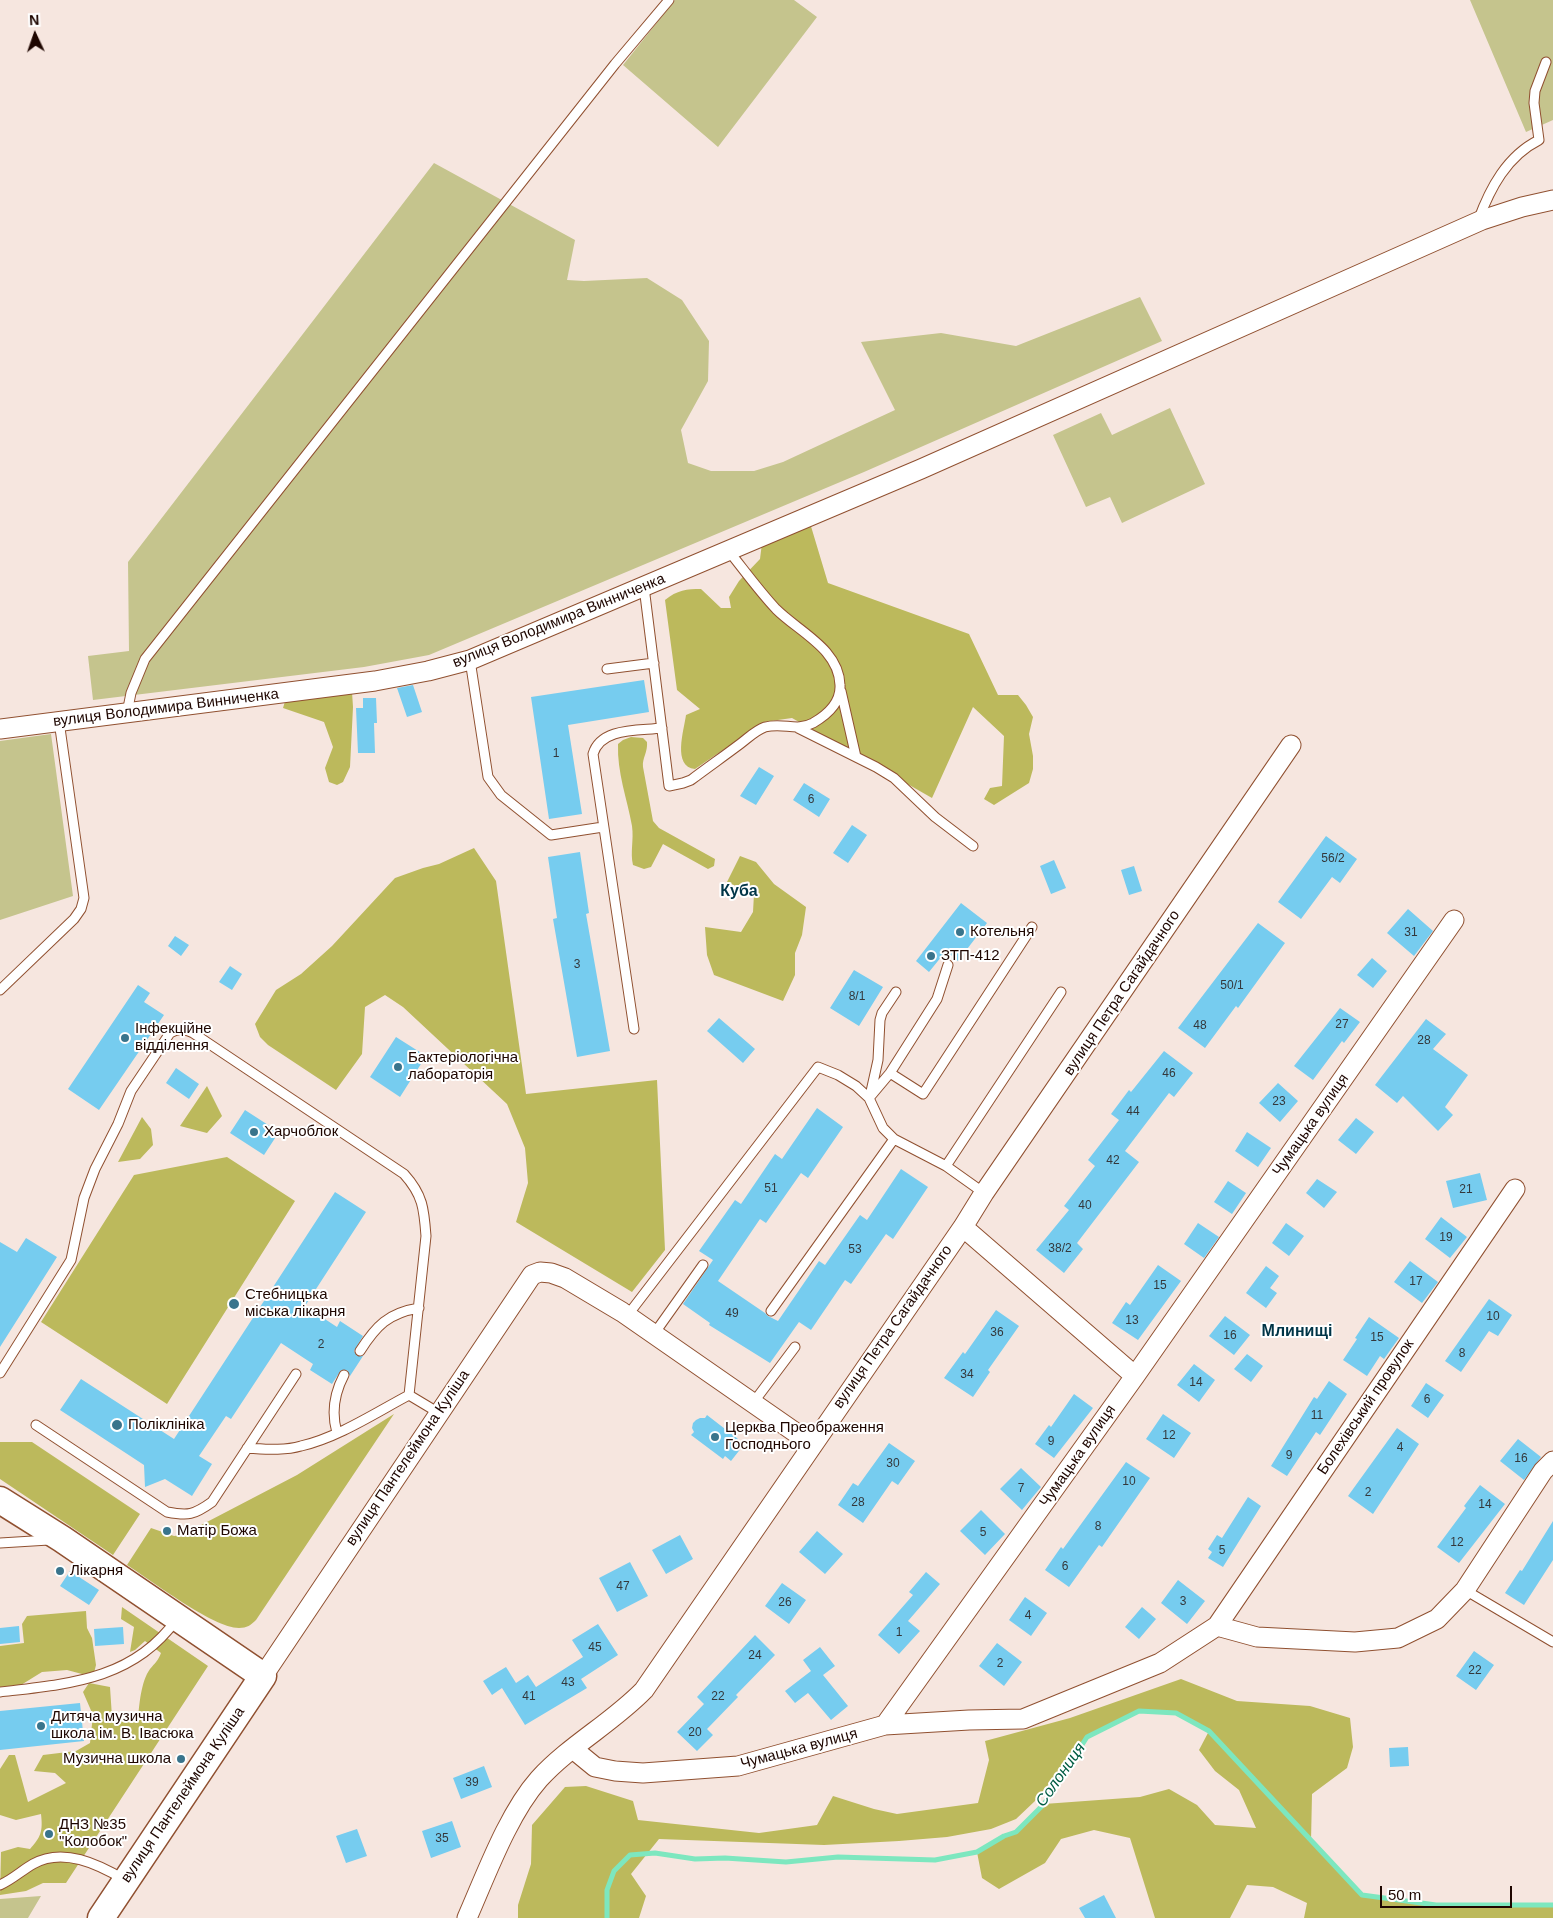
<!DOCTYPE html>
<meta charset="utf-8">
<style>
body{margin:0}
#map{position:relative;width:1553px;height:1918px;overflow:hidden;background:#f6e6df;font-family:Arial,sans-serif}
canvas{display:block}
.north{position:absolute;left:10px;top:10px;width:50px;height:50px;-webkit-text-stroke:4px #fff;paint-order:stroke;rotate:357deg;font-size:14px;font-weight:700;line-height:20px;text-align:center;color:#1e0600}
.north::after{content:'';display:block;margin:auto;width:18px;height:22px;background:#1e0600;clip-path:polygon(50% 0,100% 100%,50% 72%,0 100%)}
.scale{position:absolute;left:1380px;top:1886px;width:132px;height:22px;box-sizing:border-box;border:2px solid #1e0600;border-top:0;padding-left:6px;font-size:15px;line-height:18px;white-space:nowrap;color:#1e0600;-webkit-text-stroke:4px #fff;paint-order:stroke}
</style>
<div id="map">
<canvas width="1553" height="1918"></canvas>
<div class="north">N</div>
<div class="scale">50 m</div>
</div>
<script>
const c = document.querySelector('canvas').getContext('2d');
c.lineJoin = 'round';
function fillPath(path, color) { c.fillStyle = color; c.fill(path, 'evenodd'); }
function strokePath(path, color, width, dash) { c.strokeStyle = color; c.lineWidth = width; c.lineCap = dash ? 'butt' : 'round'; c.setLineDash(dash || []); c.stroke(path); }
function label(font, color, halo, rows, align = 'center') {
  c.font = font + ' Arial,sans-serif'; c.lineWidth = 4; c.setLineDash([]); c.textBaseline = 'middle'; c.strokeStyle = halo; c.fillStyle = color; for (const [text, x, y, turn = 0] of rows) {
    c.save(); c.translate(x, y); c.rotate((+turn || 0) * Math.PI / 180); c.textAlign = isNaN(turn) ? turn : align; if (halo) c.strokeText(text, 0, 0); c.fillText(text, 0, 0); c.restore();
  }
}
fillPath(new Path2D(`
 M 675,0 L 794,0 L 817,17 L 718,147 L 623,65 Z
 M 1470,0 L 1553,0 L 1553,120 L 1526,132 Z
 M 434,163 L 575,240 L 567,280 L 584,281 L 647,278 L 682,300 L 709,341 L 708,381 L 681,430 L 688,463 L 711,471 L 754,471 L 783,462 L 895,410 L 861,342 L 941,333 L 1016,346 L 1140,297 L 1162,341 L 864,472 L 429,655 L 364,667 L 93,700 L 88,656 L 129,651 L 128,562 Z
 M 1170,408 L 1205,484 L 1122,523 L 1110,497 L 1086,507 L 1053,435 L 1101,413 L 1112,435 Z
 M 51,734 L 73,896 L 0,920 L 0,741 Z
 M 41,1896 L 28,1918 L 0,1918 L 0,1899 Z`), '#c5c48d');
fillPath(new Path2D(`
 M 810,523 L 828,583 L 969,634 L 998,695 L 1018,695 L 1026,705 L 1033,717 L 1029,734 L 1033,756 L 1033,769 L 1029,783 L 994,805 L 984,799 L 990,788 L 1002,786 L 1004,736 L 973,707 L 932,798 L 792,718 L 764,722 L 695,769 C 672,767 684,730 686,715 L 700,709 L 677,690 L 665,600 C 677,590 687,589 701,589 L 721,608 L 731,608 L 729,597 L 739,581 L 760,559 L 762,543 Z
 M 352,692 L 353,707 L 350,767 L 343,782 L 337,785 L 329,782 L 325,768 L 333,747 L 324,722 L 283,708 L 286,698 Z
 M 631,737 L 643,738 L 647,742 C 648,752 642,758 643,767 L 653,821 L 659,828 L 715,859 L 714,866 L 708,869 L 663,844 L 651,867 L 644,869 L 633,865 C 630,852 634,840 632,826 C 627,798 617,773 618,744 L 623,740 Z
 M 474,848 L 496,881 L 526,1094 L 657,1080 L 665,1250 L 632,1292 L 516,1222 L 528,1183 L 525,1148 L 507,1104 L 403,1007 L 385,995 L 365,1007 L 362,1054 L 336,1090 L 268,1045 L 260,1037 L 255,1024 L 276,990 L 301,974 L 332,946 L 395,878 L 423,868 L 439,864 Z
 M 740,856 L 756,862 L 774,884 L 806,907 L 802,935 L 795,953 L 795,975 L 783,1001 L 714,975 L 707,955 L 705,927 L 741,932 L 753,912 L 754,894 L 727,882 Z
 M 207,1086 L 222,1116 L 207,1133 L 180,1126 Z
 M 142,1117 L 151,1129 L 153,1145 L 140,1159 L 118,1162 Z
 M 227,1157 L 295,1201 L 167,1404 L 41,1322 L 134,1175 Z
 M 394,1414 L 256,1620 C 251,1625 247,1628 239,1628 C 213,1628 151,1580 127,1565 L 151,1528 L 174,1536 L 182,1535 L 297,1475 Z
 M 0,1442 L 32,1442 L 140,1514 L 113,1555 L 0,1479 Z
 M 122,1607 L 208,1666 L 66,1883 L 43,1883 L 26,1891 L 0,1895 L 1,1852 L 18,1847 L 30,1849 C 41,1837 43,1831 41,1814 L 16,1820 L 0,1815 L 0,1769 L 9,1755 L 15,1755 L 28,1802 L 66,1783 L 55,1773 L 34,1771 L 43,1755 L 76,1751 L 90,1743 L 93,1715 L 83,1692 L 89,1683 L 110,1687 L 112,1717 L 125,1722 L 138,1720 C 139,1706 141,1681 150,1669 C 155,1663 158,1661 161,1653 L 145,1641 L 135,1650 L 130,1652 L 134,1627 L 121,1619 Z
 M 86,1611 L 87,1628 L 92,1638 L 96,1665 L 94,1673 L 82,1674 L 67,1670 L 42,1672 L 21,1685 L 0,1687 L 0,1646 L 24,1643 L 22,1624 L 27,1616 Z
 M 1181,1679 L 1237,1701 L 1310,1706 L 1350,1718 L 1353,1747 L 1347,1768 L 1312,1794 L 1311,1841 L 1362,1895 L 1437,1905 L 1553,1905 L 1553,1918 L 1304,1918 L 1307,1903 L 1273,1887 L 1247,1885 L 1230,1918 L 1155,1918 L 1130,1838 L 1094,1830 L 1061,1839 L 1045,1863 L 999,1889 L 982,1878 L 977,1852 L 1004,1836 L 1016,1832 L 1044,1804 L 1140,1797 L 1169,1789 L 1197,1805 L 1215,1825 L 1256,1828 L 1239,1790 L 1215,1771 L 1199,1750 L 1209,1731 L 1176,1713 L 1139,1711 L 1087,1738 L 1035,1801 L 1016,1819 L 991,1829 L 947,1837 L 899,1841 L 824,1845 L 659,1839 L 631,1874 L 646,1896 L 639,1918 L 518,1918 L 518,1905 L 531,1864 L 532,1825 L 565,1787 L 586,1786 L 633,1801 L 638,1820 L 759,1833 L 817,1825 L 833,1796 L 874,1809 L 897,1814 L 978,1803 L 989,1760 L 985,1741 L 1070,1718 Z`), '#bcb95c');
strokePath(new Path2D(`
 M 607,1918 L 607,1890 L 614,1871 L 630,1855 L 655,1853 L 695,1859 L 725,1858 L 786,1862 L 838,1857 L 935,1860 L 977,1852 L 1004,1836 L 1016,1832 L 1044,1804 L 1087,1737 L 1139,1711 L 1176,1713 L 1209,1731 L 1362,1895 L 1436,1905 L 1553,1905`), '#7de7bf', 5);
fillPath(new Path2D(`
 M 644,680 L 649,712 L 568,725 L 582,814 L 549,819 L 531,697 Z
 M 413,685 L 422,712 L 407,717 L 397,688 Z
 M 363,698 L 376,698 L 377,723 L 374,723 L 375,753 L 358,753 L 356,708 L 363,708 Z
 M 759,767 L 774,776 L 756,805 L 740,796 Z
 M 804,783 L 830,799 L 819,817 L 793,800 Z
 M 852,825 L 867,835 L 848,863 L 833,853 Z
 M 1326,836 L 1357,859 L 1340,883 L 1332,877 L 1301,919 L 1278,902 Z
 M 580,852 L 589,913 L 586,914 L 610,1051 L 577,1057 L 553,919 L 557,918 L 548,857 Z
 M 1054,860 L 1066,888 L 1051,894 L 1040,866 Z
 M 1134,866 L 1142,891 L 1129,895 L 1121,870 Z
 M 961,903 L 987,923 L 958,961 L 946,951 L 929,972 L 916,961 Z
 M 1408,909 L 1433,931 L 1414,956 L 1387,933 Z
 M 1258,923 L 1285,943 L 1238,1008 L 1236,1006 L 1205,1048 L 1178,1028 Z
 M 175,936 L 189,945 L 181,956 L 168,946 Z
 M 1372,958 L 1387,971 L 1373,988 L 1357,975 Z
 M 230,966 L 242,974 L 232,990 L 219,982 Z
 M 854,970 L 883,987 L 859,1026 L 830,1008 Z
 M 138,985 L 150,993 L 144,1002 L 164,1015 L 99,1110 L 68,1089 Z
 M 1340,1008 L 1360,1022 L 1344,1043 L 1342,1041 L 1313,1080 L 1294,1066 Z
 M 719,1018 L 755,1049 L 743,1063 L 707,1031 Z
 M 1426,1019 L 1446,1034 L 1433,1049 L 1468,1075 L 1445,1107 L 1453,1115 L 1438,1131 L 1403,1096 L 1397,1103 L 1375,1085 Z
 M 396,1037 L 426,1056 L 400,1097 L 370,1077 Z
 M 1164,1051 L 1193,1073 L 1174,1097 L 1169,1093 L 1125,1151 L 1139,1162 L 1077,1243 L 1083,1249 L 1064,1273 L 1036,1250 L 1069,1210 L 1064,1206 L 1095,1166 L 1088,1160 L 1119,1120 L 1111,1114 L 1129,1090 L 1131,1092 Z
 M 176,1068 L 199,1084 L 189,1099 L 166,1083 Z
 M 1278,1083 L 1298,1101 L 1280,1122 L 1259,1103 Z
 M 817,1108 L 843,1127 L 808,1178 L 801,1173 L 766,1223 L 760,1219 L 718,1281 L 765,1313 L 768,1316 L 778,1321 L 819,1261 L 825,1265 L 860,1215 L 867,1220 L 901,1169 L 928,1187 L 893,1239 L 886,1234 L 851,1284 L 845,1280 L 811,1330 L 799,1322 L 770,1363 L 709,1325 L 710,1323 L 683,1304 L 713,1260 L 699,1251 L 735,1200 L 741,1204 L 775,1154 L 782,1159 Z
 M 245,1110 L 279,1132 L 264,1155 L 230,1133 Z
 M 1356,1118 L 1374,1132 L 1356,1154 L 1338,1140 Z
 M 1247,1132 L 1271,1148 L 1258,1167 L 1235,1151 Z
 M 1480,1173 L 1487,1200 L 1453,1208 L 1446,1181 Z
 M 1317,1179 L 1337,1192 L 1324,1208 L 1306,1193 Z
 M 1228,1181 L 1246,1193 L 1232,1214 L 1214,1202 Z
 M 335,1192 L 366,1212 L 305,1306 L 337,1327 L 340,1321 L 363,1336 L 354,1351 L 357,1356 L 363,1356 L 350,1376 L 347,1370 L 341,1370 L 332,1384 L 310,1370 L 313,1364 L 281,1343 L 231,1419 L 226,1416 L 199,1456 L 212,1464 L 192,1496 L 165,1479 L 145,1487 L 144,1465 L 60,1410 L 81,1379 L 174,1439 Z
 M 1441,1217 L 1467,1237 L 1450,1258 L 1425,1239 Z
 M 1198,1223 L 1219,1237 L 1204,1258 L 1184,1244 Z
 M 1286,1223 L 1304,1236 L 1289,1256 L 1272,1243 Z
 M 26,1238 L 57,1257 L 0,1347 L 0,1242 L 17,1252 Z
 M 1410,1261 L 1438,1282 L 1422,1303 L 1394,1282 Z
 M 1158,1265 L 1181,1281 L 1138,1340 L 1112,1323 L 1126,1302 L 1130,1305 Z
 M 1266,1266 L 1279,1276 L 1270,1288 L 1277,1293 L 1266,1308 L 1246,1293 Z
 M 1489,1299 L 1512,1315 L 1498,1336 L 1489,1331 L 1461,1372 L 1445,1361 Z
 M 996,1310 L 1019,1326 L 988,1370 L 990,1372 L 973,1397 L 944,1378 L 963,1352 L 965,1354 Z
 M 1225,1316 L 1250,1335 L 1234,1355 L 1209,1336 Z
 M 1369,1317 L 1399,1338 L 1384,1359 L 1380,1356 L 1367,1376 L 1343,1360 L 1357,1339 L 1355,1338 Z
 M 1247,1354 L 1263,1366 L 1251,1382 L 1234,1369 Z
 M 1194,1364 L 1215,1380 L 1199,1402 L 1177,1385 Z
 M 1329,1381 L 1347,1394 L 1320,1435 L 1316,1432 L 1287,1476 L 1271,1466 L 1314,1397 L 1317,1399 Z
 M 1426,1383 L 1444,1395 L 1428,1418 L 1411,1406 Z
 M 1074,1394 L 1093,1408 L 1054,1458 L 1035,1444 L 1049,1425 L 1051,1427 Z
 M 1163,1414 L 1191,1433 L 1174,1458 L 1146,1439 Z
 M 707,1415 L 738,1439 L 736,1442 L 742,1447 L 731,1461 L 725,1456 L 723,1459 L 691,1435 L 694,1432 L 692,1428 L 693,1423 L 696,1420 L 700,1418 L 705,1418 Z
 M 1397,1428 L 1419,1444 L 1373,1514 L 1348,1496 Z
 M 1518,1439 L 1541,1457 L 1524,1480 L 1500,1461 Z
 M 889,1443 L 915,1461 L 898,1485 L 892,1481 L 863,1523 L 838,1505 L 853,1483 L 858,1486 Z
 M 1126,1462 L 1150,1478 L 1102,1547 L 1099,1545 L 1069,1587 L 1045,1570 L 1061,1547 L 1063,1549 Z
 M 1021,1468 L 1041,1487 L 1022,1510 L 1000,1489 Z
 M 1480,1485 L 1505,1504 L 1459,1563 L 1437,1547 L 1466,1508 L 1464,1506 Z
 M 1248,1497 L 1261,1506 L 1223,1567 L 1208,1558 L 1212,1552 L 1208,1549 L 1217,1535 L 1222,1538 Z
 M 981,1510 L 1005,1534 L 985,1555 L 960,1531 Z
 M 1553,1521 L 1553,1560 L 1524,1605 L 1505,1593 L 1520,1570 L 1522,1571 Z
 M 817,1531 L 843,1554 L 825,1574 L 799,1552 Z
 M 680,1535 L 693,1559 L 666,1574 L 652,1550 Z
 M 630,1562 L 648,1596 L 617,1612 L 599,1578 Z
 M 70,1571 L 99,1590 L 89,1605 L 60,1586 Z
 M 926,1572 L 940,1584 L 908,1621 L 920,1631 L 899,1654 L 878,1635 L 913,1595 L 909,1592 Z
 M 1178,1580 L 1205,1601 L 1187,1624 L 1161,1603 Z
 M 782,1583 L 806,1600 L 789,1624 L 765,1606 Z
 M 1025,1597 L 1047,1613 L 1031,1636 L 1009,1620 Z
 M 1142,1607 L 1156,1619 L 1139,1639 L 1125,1627 Z
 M 598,1624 L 618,1655 L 581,1679 L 587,1688 L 525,1725 L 502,1688 L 492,1695 L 483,1681 L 506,1667 L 516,1683 L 528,1675 L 536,1687 L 583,1657 L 572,1640 Z
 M 19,1626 L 20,1642 L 0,1644 L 0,1628 Z
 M 123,1627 L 124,1644 L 95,1646 L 94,1629 Z
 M 755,1635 L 775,1655 L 736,1695 L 738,1697 L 707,1729 L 713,1735 L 697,1751 L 677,1732 L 704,1704 L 697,1697 Z
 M 997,1643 L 1022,1662 L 1004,1686 L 979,1666 Z
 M 820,1647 L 835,1666 L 823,1675 L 848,1706 L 831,1720 L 808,1693 L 795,1703 L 785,1691 L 811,1671 L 803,1660 Z
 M 1474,1651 L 1494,1665 L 1476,1690 L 1456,1676 Z
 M 80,1703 L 84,1741 L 0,1750 L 0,1711 Z
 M 1408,1747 L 1409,1766 L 1390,1767 L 1389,1748 Z
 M 484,1766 L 492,1787 L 461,1799 L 453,1778 Z
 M 452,1821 L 461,1847 L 431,1858 L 422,1831 Z
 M 357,1829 L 367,1856 L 346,1863 L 336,1836 Z
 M 1104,1895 L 1116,1918 L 1085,1918 L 1079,1908 Z`), '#76ccef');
const lane = new Path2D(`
 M 1478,221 C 1490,188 1507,156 1539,140 L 1534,103 L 1535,91 L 1546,62
 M 644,587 L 669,786 L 683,783 L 691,780 C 707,768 724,756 740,744 C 748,738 756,730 765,727 C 784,722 796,732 813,723 C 827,715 841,703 840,685 C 839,649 799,632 776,609 C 759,591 744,570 728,550
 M 470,660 L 488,777 L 501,795 L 551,835 L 603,827
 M 607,669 L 654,663
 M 841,691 L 856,757
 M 127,713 L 131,693 L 145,659 L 615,64 L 669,0
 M 798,728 L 876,767 L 894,778 L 935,817 L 973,846
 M 0,990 L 74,919 L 81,909 L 84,898 L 59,721
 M 634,1029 L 593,754 C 601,727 639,731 662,728
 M 890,1073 L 923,1094 L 1032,927
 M 870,1096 L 878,1060 L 880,1020 L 882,1013 L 896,992
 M 869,1098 L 890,1073 L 937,999 L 948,965
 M 946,1166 L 1061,992
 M 771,1311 L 894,1139
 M 627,1316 L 818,1067 L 838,1075 L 856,1086 L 869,1098 L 883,1128 L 894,1139 L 946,1166 L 984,1193
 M 654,1334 L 703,1265
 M 360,1351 C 376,1326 388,1313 419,1308
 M 0,1373 L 71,1260 L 84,1198 L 95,1169 L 118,1124 L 131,1091 L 170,1033 C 179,1028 184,1029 193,1033 L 404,1174 C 423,1195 424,1209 426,1236 L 409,1395 L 439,1413
 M 753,1403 L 795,1347
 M 36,1425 L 167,1512 C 188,1516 194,1515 212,1502 L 296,1374
 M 337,1433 C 331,1412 334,1394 344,1375
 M 247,1448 C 265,1449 284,1451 301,1446 C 339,1437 375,1413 409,1395
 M 0,1543 L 49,1540
 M 1465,1590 L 1553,1642
 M 0,1692 C 68,1684 133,1680 176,1620
 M 0,1885 C 13,1879 21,1871 33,1864 C 63,1847 98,1864 125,1880`);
const street = new Path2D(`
 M 0,729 L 375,681 L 428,671 L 470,660 L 921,469 L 1482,220 L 1522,207 L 1553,200
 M 963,1227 L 1135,1376
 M 1217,1626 L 1257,1637 L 1355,1642 L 1398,1638 L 1437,1619 L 1465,1590 L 1543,1471 L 1553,1461
 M 263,1676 L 532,1275 L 540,1272 L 551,1273 L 565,1278 L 622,1312 L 812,1444
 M 885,1725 L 969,1720 L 1023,1719 L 1160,1663 L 1217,1626 L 1515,1189
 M 573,1749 L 595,1767 L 615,1771 L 643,1773 L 738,1766 L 885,1725 L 1135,1376 L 1454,920
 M 467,1918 C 486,1875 508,1814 539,1779 C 570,1745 612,1723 644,1690 L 963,1227 L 984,1193 L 1291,745`);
const secondary = new Path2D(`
 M 0,1500 L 62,1539 L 263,1676 L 101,1918`);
strokePath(lane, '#905030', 11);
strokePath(street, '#905030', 21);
strokePath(secondary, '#905030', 29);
strokePath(lane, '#fff', 9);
strokePath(street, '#fff', 19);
strokePath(secondary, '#fff', 26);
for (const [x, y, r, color] of [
 [960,932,5,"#39748c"],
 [931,956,5,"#39748c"],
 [125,1038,5,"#39748c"],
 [398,1067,5,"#39748c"],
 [254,1132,5,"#39748c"],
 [234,1304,6,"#39748c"],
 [117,1425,6,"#39748c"],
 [715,1437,5,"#39748c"],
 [167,1531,5,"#39748c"],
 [60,1571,5,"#39748c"],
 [41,1726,5,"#39748c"],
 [181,1759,5,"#39748c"],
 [49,1834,5,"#39748c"]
]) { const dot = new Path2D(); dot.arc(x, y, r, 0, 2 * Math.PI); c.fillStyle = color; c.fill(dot); strokePath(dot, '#fff', 2); }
label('12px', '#34383c', null, [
 ["1",556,754],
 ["6",811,800],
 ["56/2",1333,859],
 ["31",1411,933],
 ["3",577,965],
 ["50/1",1232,986],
 ["8/1",857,997],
 ["27",1342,1025],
 ["48",1200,1026],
 ["28",1424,1041],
 ["46",1169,1074],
 ["23",1279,1102],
 ["44",1133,1112],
 ["42",1113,1161],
 ["51",771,1189],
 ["21",1466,1190],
 ["40",1085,1206],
 ["19",1446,1238],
 ["38/2",1060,1249],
 ["53",855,1250],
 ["17",1416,1282],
 ["15",1160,1286],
 ["49",732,1314],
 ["10",1493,1317],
 ["13",1132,1321],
 ["36",997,1333],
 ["16",1230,1336],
 ["15",1377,1338],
 ["2",321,1345],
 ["8",1462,1354],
 ["34",967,1375],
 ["14",1196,1383],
 ["6",1427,1400],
 ["11",1317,1416],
 ["12",1169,1436],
 ["9",1051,1442],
 ["4",1400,1448],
 ["9",1289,1456],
 ["16",1521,1459],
 ["30",893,1464],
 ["10",1129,1482],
 ["7",1021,1489],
 ["2",1368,1493],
 ["28",858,1503],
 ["14",1485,1505],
 ["8",1098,1527],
 ["5",983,1533],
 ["12",1457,1543],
 ["5",1222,1551],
 ["6",1065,1567],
 ["47",623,1587],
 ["3",1183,1602],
 ["26",785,1603],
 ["4",1028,1616],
 ["1",899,1633],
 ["45",595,1648],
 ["24",755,1656],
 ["2",1000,1664],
 ["22",1475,1671],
 ["43",568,1683],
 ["41",529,1697],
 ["22",718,1697],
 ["20",695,1733],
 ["39",472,1783],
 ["35",442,1839]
]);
label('15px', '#1e0600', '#fff', [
 ["вулиця Володимира Винниченка",559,621,-22],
 ["вулиця Володимира Винниченка",166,708,-7],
 ["вулиця Петра Сагайдачного",1122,993,-56],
 ["Чумацька вулиця",1311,1125,-55],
 ["вулиця Петра Сагайдачного",893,1327,-55],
 ["Болехівський провулок",1366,1407,-56],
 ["Чумацька вулиця",1078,1456,-55],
 ["вулиця Пантелеймона Куліша",408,1458,-56],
 ["Чумацька вулиця",799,1749,-15],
 ["вулиця Пантелеймона Куліша",183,1795,-56]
]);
label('15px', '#1e0600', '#fff', [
 ["Котельня",970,932],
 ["ЗТП-412",941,956],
 ["Інфекційне",135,1029],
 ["відділення",135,1046],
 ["Бактеріологічна",408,1058],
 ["лабораторія",408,1075],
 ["Харчоблок",264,1132],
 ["Стебницька",245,1295],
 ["міська лікарня",245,1312],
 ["Поліклініка",128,1425],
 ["Церква Преображення",725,1428],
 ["Господнього",725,1445],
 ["Матір Божа",177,1531],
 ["Лікарня",70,1571],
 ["Дитяча музична",51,1717],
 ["школа ім. В. Івасюка",51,1734],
 ["Музична школа",171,1759,"right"],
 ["ДНЗ №35",59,1825],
 ["\"Колобок\"",59,1842]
], 'left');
label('bold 16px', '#003547', '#fff', [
 ["Куба",739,892],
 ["Млинищі",1297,1332]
]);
label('italic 16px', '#005c43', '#fff', [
 ["Солониця",1061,1775,-55]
]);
</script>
